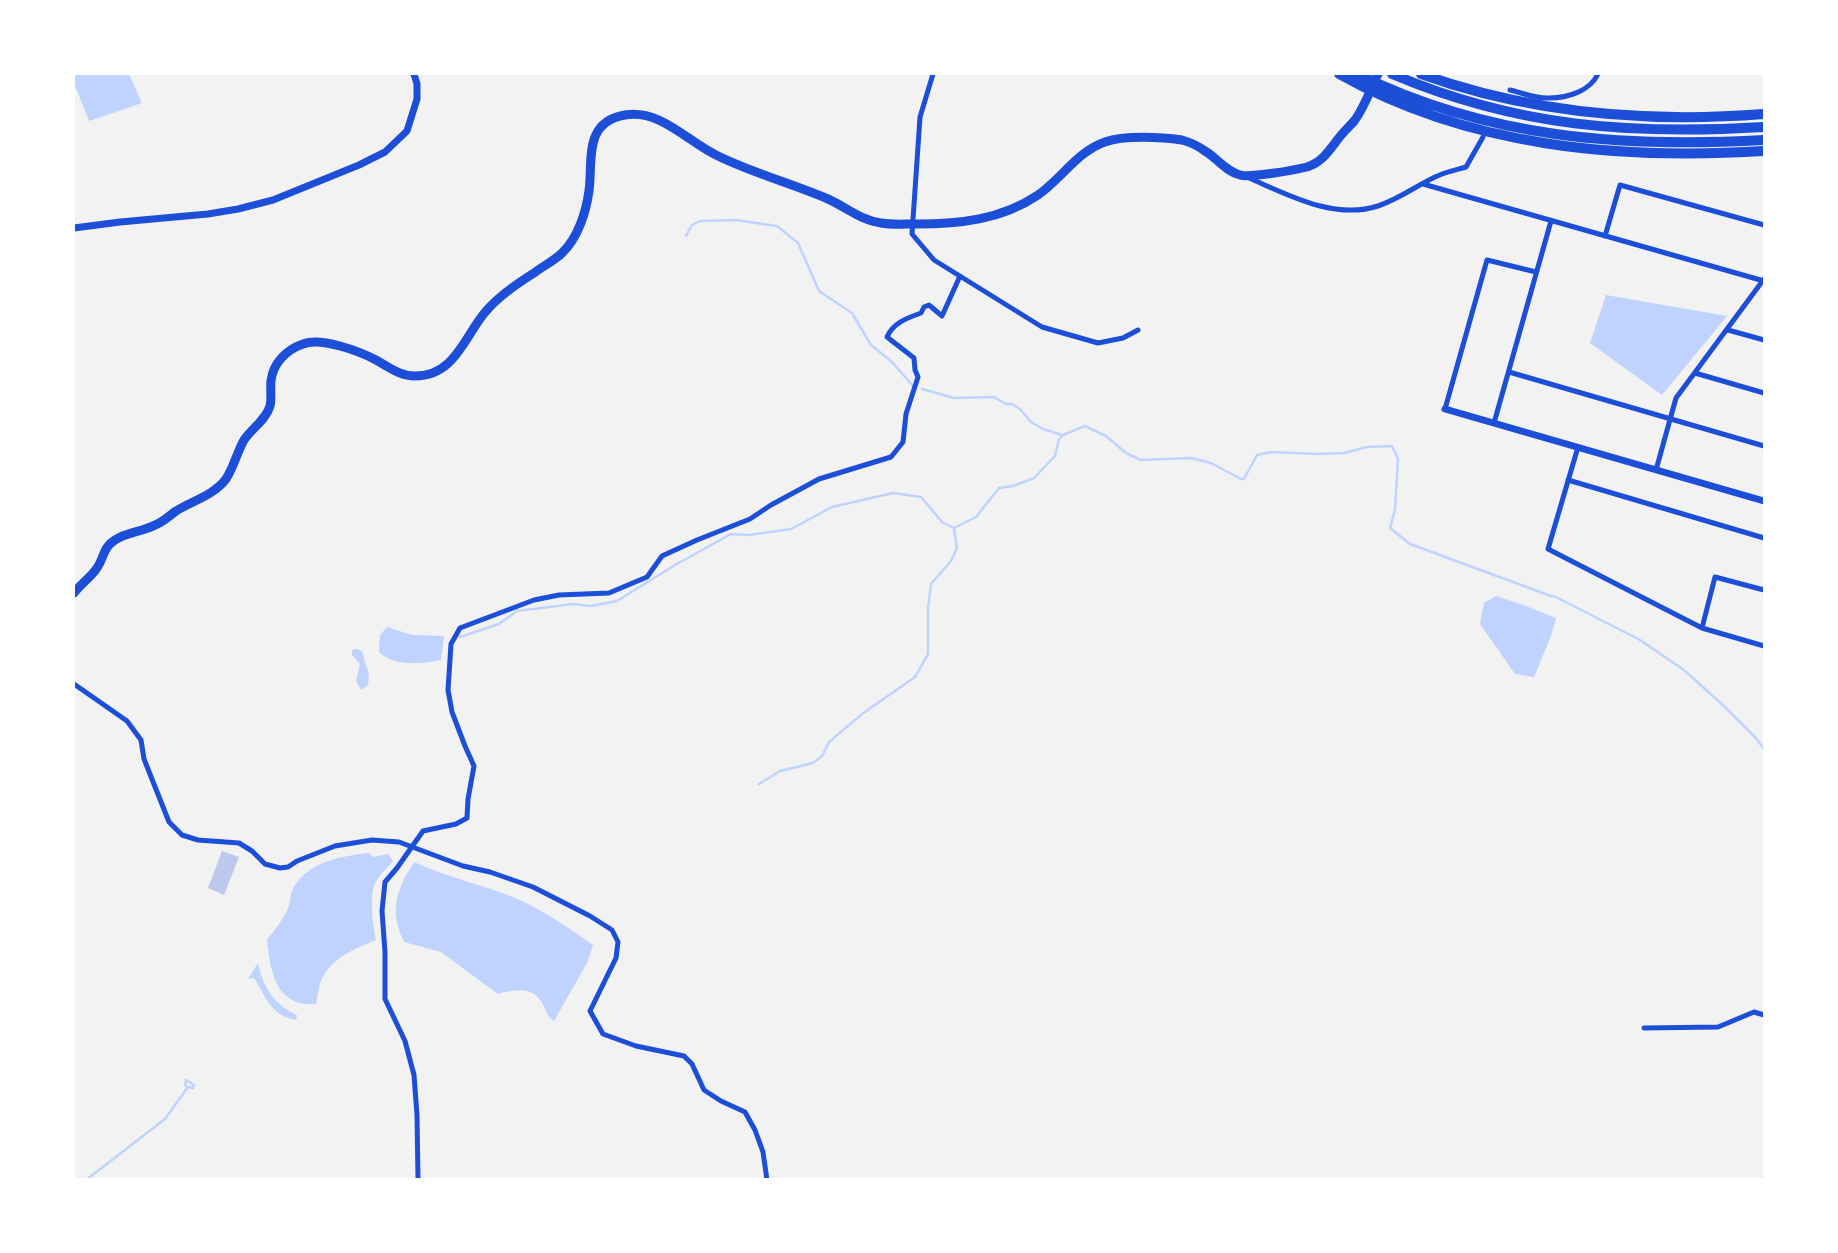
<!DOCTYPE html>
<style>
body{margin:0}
#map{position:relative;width:1838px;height:1253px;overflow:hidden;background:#f2f2f2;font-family:"Work Sans",sans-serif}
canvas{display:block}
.frame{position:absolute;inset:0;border:75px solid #fff;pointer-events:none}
</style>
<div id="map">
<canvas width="1838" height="1253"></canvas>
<div class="frame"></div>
</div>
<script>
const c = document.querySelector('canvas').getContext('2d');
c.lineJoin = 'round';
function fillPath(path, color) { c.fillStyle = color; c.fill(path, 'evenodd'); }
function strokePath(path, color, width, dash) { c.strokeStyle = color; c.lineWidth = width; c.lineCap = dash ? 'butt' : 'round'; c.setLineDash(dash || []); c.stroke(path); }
fillPath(new Path2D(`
 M 74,74 L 129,74 L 142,103 L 89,121 L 74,83 Z
 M 1606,295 L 1727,316 L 1662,395 L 1590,343 Z
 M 1496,596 L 1526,606 L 1556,618 L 1551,636 L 1534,677 L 1515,674 L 1480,624 L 1484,603 Z
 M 387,627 L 412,635 L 444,636 L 441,660 C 421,664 394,667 379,652 L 380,635 Z
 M 357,649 L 363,652 C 364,666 371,668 368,685 L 361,690 L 356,681 L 360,664 L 352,655 L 352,650 Z
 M 369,853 L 373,857 L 388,854 L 393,861 C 386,869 376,878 373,889 C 370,903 373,926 376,940 C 355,948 330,959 321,981 C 318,988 318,997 316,1004 C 276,1008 270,971 267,939 C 274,932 289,912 290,901 C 291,898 290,894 292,891 C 305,862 341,856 369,853 Z
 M 414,862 C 447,877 480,884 513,897 C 541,909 568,927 593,945 L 588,961 L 554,1021 C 546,1016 546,1009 541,1001 C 531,986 513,990 498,994 L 441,952 L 404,942 C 389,911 396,890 414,862 Z
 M 258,963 C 264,988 273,1004 297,1015 L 296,1020 C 271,1016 266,997 254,978 L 248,979 Z`), '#bfd3fe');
strokePath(new Path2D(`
 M 686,236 L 692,225 L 700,221 L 736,220 L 777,226 L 798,243 L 819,291 L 852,313 L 871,345 L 891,361 L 913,386
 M 922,389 L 954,398 L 994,397 L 1006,404 L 1012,404 L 1020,409 L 1031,422 L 1043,429 L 1062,435
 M 460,637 L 499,624 L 517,611 L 573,604 L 591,606 L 617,601 L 675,565 L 731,534 L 749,535 L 791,529 L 832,507 L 893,493 L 921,497 L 942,522 L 954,528 L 976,517 L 999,488 L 1013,486 L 1034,478 L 1055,456 L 1059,439 L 1063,435 L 1085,426 L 1106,436 L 1126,453 L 1141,460 L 1191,458 L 1211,463 L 1241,479 L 1244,479 L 1257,455 L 1271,452 L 1318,454 L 1344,453 L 1367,447 L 1392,446 L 1398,459 L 1395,510 L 1390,528 L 1410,544 L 1551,596 L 1554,596 L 1640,640 L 1684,670 L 1725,707 L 1755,737 L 1764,749
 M 759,784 L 780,771 L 813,763 L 822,756 L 829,742 L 862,714 L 915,677 L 928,654 L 928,608 L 931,584 L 951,561 L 957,548 L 954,529
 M 86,1180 L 165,1119 L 188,1087 L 193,1088 L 194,1085 L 186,1080 L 185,1085 L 188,1087`), '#bfd3fe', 2.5);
fillPath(new Path2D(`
 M 222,851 L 239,857 L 224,895 L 208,888 Z`), '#bdc9ec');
strokePath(new Path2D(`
 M 933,74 L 920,117 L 912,234 L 934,260 L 1042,327 L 1098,343 L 1123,338 L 1138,330
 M 1510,90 C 1523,93 1536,99 1549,98 C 1568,98 1590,91 1598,74
 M 1249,178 C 1288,195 1334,220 1378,206 C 1399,199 1416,186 1435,177 C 1445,172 1456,170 1466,167 L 1483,137
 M 1423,184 L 1764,281
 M 1605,236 L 1620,185 L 1764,225
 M 1728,330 L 1764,340
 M 1509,372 L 1764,446
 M 1695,373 L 1764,393
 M 1445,409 L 1487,260 L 1536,272
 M 1494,423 L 1551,221
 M 1578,447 L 1548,549 L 1702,628 L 1764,646
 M 1656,470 L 1676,398 L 1764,279
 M 1568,480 L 1764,538
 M 1702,628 L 1715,577 L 1764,590
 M 74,684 L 127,721 L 141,740 L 144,759 L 169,822 L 182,835 L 198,840 L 239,843 L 252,851 L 265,864 L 280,868 L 288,867 L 297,861 L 335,846 L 372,840 L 399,842 L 463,866 L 490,872 L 533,887 L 590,916 L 612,930 L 618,942 L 616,958 L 590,1011 L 603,1034 L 636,1046 L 684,1056 L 692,1064 L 704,1090 L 721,1101 L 745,1112 L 755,1130 L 763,1152 L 767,1180
 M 1644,1028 L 1718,1027 L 1754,1012 L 1764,1015
 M 418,1180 L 417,1115 L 414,1075 L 405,1041 L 385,999 L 385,952 L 382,911 L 385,882 L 397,868 L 423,831 L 456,824 L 467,818 L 468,799 L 474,766 L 465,746 L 452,712 L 448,690 L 451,644 L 460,628 L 534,600 L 559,595 L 609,593 L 647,577 L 662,556 L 697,540 L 750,519 L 771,505 L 819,479 L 891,457 L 903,442 L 906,414 L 918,377 L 915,370 L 914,358 L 887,337 C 893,323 907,318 921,313 L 924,307 L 929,305 L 942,316 L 960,276`), '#1d4ed8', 5);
strokePath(new Path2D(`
 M 74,228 L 120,222 L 208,214 L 238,209 L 273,200 L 359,165 L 385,152 L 407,131 L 417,99 L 417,84 L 414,74
 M 1445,409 L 1764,501`), '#1d4ed8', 7);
strokePath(new Path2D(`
 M 74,593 C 81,584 91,577 97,568 C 104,558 103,547 115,540 C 127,532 142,532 155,525 C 163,522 169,516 176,511 C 192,501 214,495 226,479 C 234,467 237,452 244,440 C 252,428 266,420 270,406 C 272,398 270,389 271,381 C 273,363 286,350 303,344 C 321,337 359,351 376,360 C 389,367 400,376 415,376 C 456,376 465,334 487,310 C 500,295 518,283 534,273 C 543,266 554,261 562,253 C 578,238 586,212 589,191 C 593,161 583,122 625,115 C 660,109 687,141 716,155 C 752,173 791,183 828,199 C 846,207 860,220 881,223 C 892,225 905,224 916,224 C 959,224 1001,220 1038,195 C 1061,179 1078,151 1105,142 C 1124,135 1162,137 1182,140 C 1190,142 1198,146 1205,151 C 1217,158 1225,171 1240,175 C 1250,178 1295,170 1307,167 C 1322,162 1329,151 1338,139 C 1343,132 1350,126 1355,120 C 1365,106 1371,88 1378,74`), '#1d4ed8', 9);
strokePath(new Path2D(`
 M 1339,74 C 1469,147 1618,160 1764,151
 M 1357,74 C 1488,138 1620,148 1764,140
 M 1392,74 C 1517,127 1630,135 1764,127
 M 1421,74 C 1532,114 1648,123 1764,114`), '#1d4ed8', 10);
</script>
